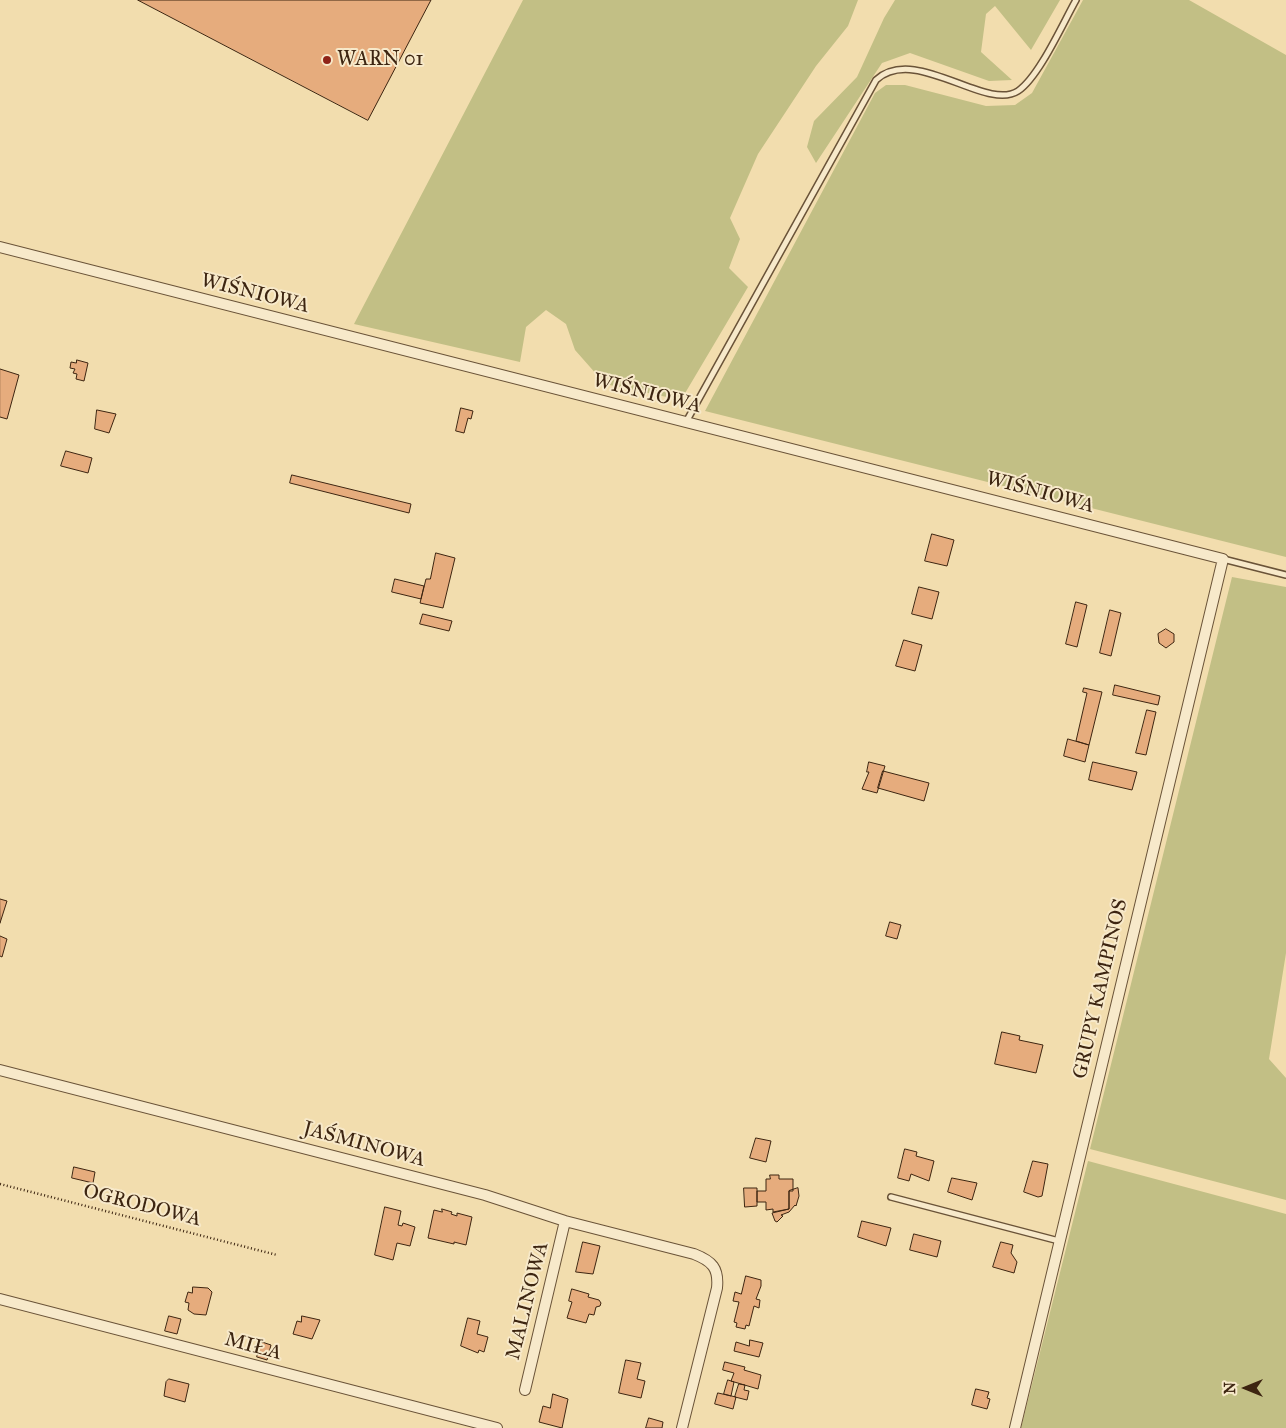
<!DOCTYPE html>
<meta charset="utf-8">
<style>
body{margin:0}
#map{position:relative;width:1286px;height:1428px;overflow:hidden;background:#f2ddae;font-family:"IM FELL Great Primer",serif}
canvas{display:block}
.north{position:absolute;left:1221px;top:1363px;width:50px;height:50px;-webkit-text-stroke:4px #f7e9ca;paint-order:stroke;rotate:270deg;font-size:14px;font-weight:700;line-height:20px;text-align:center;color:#3d2511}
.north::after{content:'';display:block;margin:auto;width:18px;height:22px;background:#3d2511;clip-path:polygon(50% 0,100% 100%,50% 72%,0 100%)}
</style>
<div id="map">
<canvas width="1286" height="1428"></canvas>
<div class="north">N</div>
</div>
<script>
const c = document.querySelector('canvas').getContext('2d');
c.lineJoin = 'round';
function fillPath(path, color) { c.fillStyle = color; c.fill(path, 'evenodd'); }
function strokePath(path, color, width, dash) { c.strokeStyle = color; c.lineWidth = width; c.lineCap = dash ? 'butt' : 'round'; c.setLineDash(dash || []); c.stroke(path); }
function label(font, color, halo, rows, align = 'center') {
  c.font = font + ' "IM FELL Great Primer",serif'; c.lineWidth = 4; c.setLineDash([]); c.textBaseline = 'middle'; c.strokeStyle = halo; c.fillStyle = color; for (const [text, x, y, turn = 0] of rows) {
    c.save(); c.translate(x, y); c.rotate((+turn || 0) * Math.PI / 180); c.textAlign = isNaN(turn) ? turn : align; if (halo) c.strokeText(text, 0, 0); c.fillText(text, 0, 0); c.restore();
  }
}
fillPath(new Path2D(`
 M 523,0 L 858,0 L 848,26 L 816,66 L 758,154 L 730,218 L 740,239 L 729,268 L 748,287 L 681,400 L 605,384 L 575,350 L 566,324 L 546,310 L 526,327 L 520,362 L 354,324 Z
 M 895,0 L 1060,0 L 1031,50 L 995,6 L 986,14 L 981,52 L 1012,80 L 989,81 L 910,53 L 882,63 L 816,163 L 807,147 L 814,121 L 857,77 L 884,18 Z
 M 1083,0 L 1189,0 L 1286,55 L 1286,557 L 705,411 L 875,93 L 886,85 L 905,85 L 986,106 L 1015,105 L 1032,93 Z
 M 1232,577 L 1286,587 L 1286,953 L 1269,1059 L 1286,1078 L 1286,1200 L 1090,1149 Z
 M 1088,1161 L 1286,1214 L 1286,1428 L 1021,1428 Z`), '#c2bf85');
const building = new Path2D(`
 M 138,0 L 431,0 L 368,120 Z
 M 77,360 L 88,363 L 84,381 L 76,379 L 77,374 L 73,373 L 75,369 L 70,368 L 71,362 L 76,363 Z
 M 0,369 L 19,375 L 7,419 L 0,417 Z
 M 461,408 L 473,411 L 471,419 L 468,418 L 464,433 L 456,431 Z
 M 97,410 L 116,414 L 109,433 L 95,429 Z
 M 66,451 L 92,458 L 88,473 L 61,466 Z
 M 292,475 L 411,504 L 409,513 L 290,483 Z
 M 932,534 L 954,540 L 947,566 L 925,561 Z
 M 436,553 L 455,558 L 443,608 L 420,603 L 426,579 L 430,579 Z
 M 395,579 L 424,586 L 421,599 L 392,592 Z
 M 919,587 L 939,592 L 932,619 L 912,614 Z
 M 1076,602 L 1087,605 L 1077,647 L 1066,644 Z
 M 1110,610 L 1121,613 L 1111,656 L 1100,653 Z
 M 423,614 L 452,621 L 449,631 L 420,624 Z
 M 1166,629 L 1174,634 L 1174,642 L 1166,648 L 1159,643 L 1158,634 Z
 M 904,640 L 922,645 L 915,671 L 896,666 Z
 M 1115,685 L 1160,696 L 1158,705 L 1113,695 Z
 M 1084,688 L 1102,692 L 1089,745 L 1076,741 L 1087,693 L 1083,692 Z
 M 1147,710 L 1156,712 L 1146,755 L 1136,753 Z
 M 1068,739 L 1089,745 L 1085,762 L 1064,756 Z
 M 869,762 L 885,766 L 877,793 L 862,789 L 869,772 L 867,772 Z
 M 1093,762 L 1137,772 L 1132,790 L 1089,780 Z
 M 883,771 L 929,783 L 924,801 L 878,788 Z
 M 0,899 L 7,901 L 0,923 Z
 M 890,922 L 901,925 L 897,939 L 886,936 Z
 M 0,936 L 7,939 L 2,957 L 0,956 Z
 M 1002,1032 L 1020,1036 L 1019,1040 L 1043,1045 L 1036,1073 L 995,1064 Z
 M 756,1138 L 771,1141 L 766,1162 L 750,1158 Z
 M 905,1149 L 917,1152 L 916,1156 L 934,1161 L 929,1181 L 911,1174 L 909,1181 L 898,1178 Z
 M 1033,1161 L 1048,1164 L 1042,1196 L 1038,1197 L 1024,1192 Z
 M 74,1167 L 95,1172 L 93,1183 L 72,1178 Z
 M 770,1175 L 779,1175 L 779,1179 L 793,1179 L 793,1191 L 789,1191 L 789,1209 L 773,1212 L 773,1209 L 766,1210 L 766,1202 L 757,1202 L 757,1191 L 766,1191 L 766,1179 L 770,1179 Z
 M 952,1178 L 977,1183 L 972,1200 L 948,1192 Z
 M 744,1188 L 757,1188 L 757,1206 L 745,1207 Z
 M 798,1188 L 799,1196 L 796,1206 L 795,1205 L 789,1212 L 781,1215 L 783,1216 L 777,1222 L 775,1221 L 772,1213 L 789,1209 L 789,1191 Z
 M 385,1207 L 401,1211 L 398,1225 L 402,1226 L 403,1223 L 415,1227 L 410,1246 L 397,1243 L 393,1260 L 375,1255 Z
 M 442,1209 L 452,1212 L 451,1214 L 457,1216 L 457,1213 L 472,1217 L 466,1245 L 454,1242 L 454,1244 L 428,1238 L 434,1210 L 442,1212 Z
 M 862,1221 L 891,1228 L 886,1246 L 858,1237 Z
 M 914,1234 L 941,1241 L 937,1257 L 910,1250 Z
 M 583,1242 L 600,1246 L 593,1274 L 576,1272 Z
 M 1001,1242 L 1013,1245 L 1011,1253 L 1017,1262 L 1014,1273 L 993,1267 Z
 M 746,1276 L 761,1280 L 761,1286 L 756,1299 L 760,1300 L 759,1308 L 754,1306 L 749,1326 L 746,1325 L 745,1329 L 736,1327 L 737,1323 L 734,1322 L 739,1302 L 733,1301 L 735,1292 L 741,1294 Z
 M 193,1287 L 208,1288 L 212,1292 L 206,1315 L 194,1314 L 188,1310 L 189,1303 L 185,1302 L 188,1292 L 192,1293 Z
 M 572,1289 L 589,1294 L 588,1297 L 599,1300 L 601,1303 L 600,1306 L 596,1307 L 594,1315 L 589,1314 L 586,1323 L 567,1318 L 572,1302 L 569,1301 Z
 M 169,1316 L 181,1319 L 177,1334 L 165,1331 Z
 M 302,1316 L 320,1320 L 312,1339 L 293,1334 L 297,1321 L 301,1322 Z
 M 468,1318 L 480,1321 L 477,1334 L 488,1337 L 484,1352 L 479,1350 L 478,1353 L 461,1346 Z
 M 750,1340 L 763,1343 L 759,1357 L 734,1351 L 736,1342 L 749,1346 Z
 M 262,1342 L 271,1345 L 267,1360 L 257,1357 Z
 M 626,1360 L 641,1363 L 637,1379 L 645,1381 L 641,1398 L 619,1393 Z
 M 725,1362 L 745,1367 L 744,1370 L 761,1375 L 758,1389 L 731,1381 L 734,1373 L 723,1370 Z
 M 169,1379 L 189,1384 L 185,1402 L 164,1396 L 166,1382 Z
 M 728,1380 L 734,1382 L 731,1396 L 724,1394 Z
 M 739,1384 L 745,1385 L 744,1390 L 749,1391 L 747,1400 L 735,1397 Z
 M 976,1389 L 989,1392 L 987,1398 L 990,1399 L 987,1409 L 972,1405 Z
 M 718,1393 L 736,1397 L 733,1409 L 715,1404 Z
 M 553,1394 L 568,1399 L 562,1428 L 539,1422 L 543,1406 L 550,1408 Z
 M 649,1418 L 663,1422 L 662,1428 L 646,1428 Z`);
fillPath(building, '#e6ac7d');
strokePath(building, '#3d2511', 1);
const lane = new Path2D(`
 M 686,422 L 876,80 C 915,44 986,112 1018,91 C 1039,77 1063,23 1076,0
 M 1223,559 L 1286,575
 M 891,1197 L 1059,1241`);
const street = new Path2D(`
 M 0,247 L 1223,559 L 1015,1428
 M 0,1070 L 485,1195 L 565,1221 L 694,1254 C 712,1261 719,1268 717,1288 L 682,1428
 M 0,1299 L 497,1428
 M 525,1390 L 565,1221`);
strokePath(lane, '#6a5338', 8);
strokePath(street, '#6a5338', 12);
strokePath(new Path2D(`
 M 0,1184 L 277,1255`), '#3d2511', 2.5, [1, 2.5]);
strokePath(lane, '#f7e9ca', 5);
strokePath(street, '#f7e9ca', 10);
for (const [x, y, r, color] of [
 [327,60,5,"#8f2418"]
]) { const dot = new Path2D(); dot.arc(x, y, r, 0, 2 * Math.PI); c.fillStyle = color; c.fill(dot); strokePath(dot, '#f7e9ca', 2); }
label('20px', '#3d2511', '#f7e9ca', [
 ["WARN 01",337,60]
], 'left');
label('20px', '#3d2511', '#f7e9ca', [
 ["WIŚNIOWA",255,294,14],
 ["WIŚNIOWA",647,394,14],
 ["WIŚNIOWA",1040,493,15],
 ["GRUPY KAMPINOS",1101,989,-77],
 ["JAŚMINOWA",364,1145,15],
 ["OGRODOWA",142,1206,14],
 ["MALINOWA",528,1301,-76],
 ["MIŁA",253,1347,15]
]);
</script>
